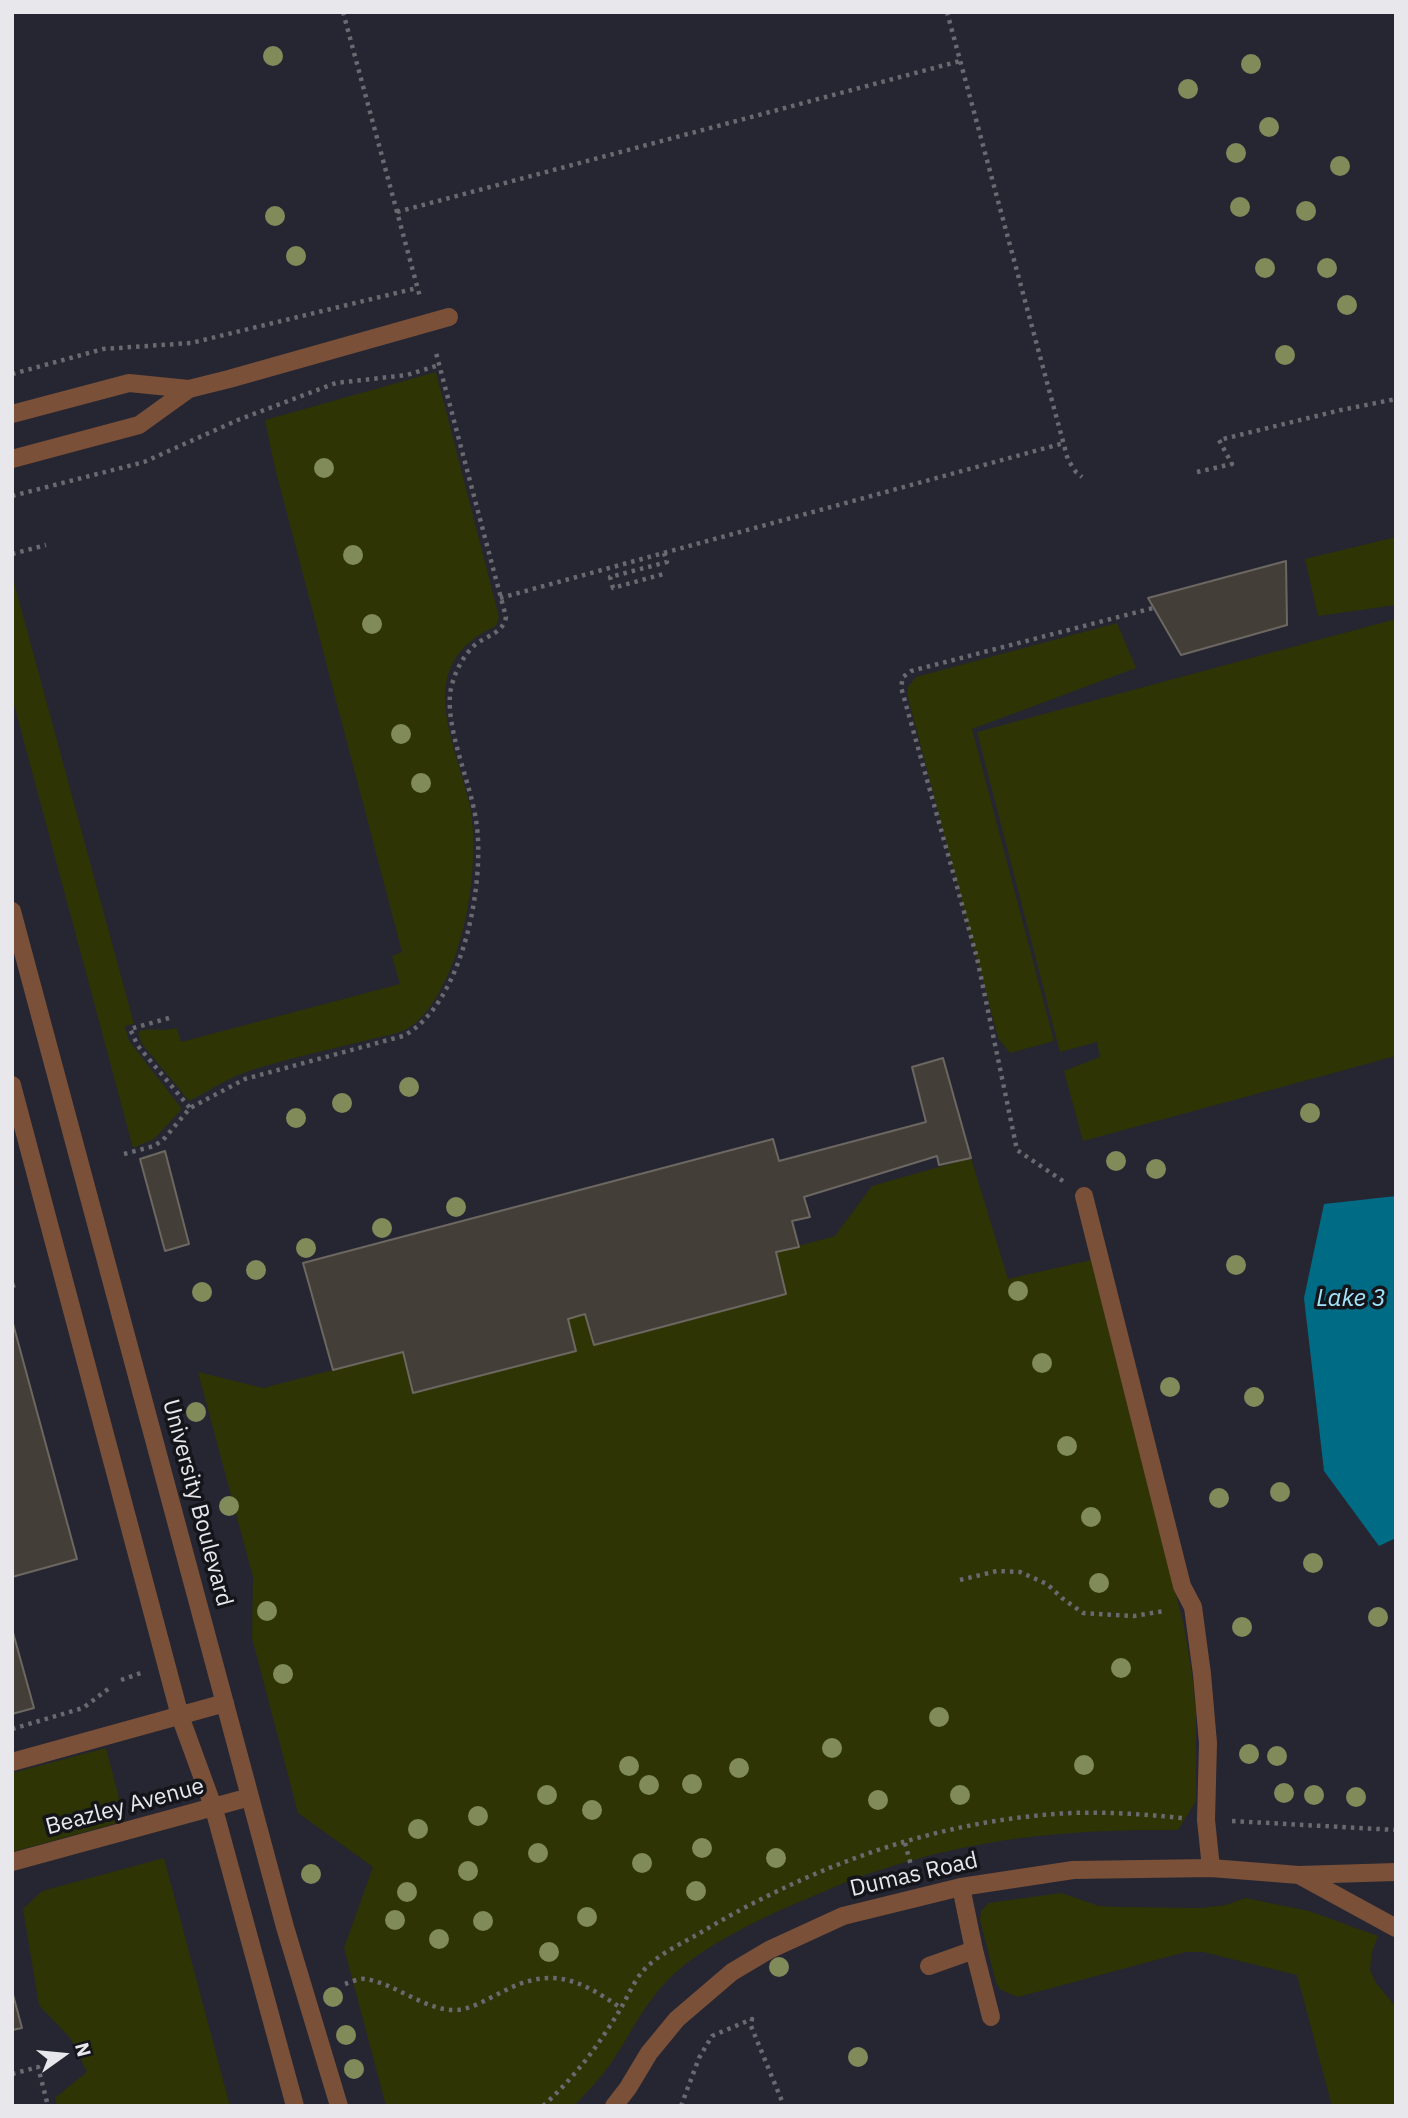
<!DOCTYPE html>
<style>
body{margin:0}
#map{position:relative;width:1408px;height:2118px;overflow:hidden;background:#1d1e24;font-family:"IBM Plex Sans",sans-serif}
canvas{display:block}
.frame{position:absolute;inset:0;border:14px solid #e7e7ec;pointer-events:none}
.north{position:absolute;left:28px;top:2020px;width:70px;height:70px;-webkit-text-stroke:5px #14151b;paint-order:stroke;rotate:75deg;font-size:19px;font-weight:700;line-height:28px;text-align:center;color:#e7e7ec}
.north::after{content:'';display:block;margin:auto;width:24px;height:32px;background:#e7e7ec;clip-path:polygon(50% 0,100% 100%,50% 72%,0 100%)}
</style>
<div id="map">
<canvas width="1408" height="2118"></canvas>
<div class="frame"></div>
<div class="north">N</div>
</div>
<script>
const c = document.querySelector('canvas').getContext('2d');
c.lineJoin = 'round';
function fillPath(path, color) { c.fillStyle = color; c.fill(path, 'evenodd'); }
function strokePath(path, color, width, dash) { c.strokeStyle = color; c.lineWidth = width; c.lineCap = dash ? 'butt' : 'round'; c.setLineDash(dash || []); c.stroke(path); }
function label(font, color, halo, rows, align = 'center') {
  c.font = font + ' "IBM Plex Sans",sans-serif'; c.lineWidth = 7; c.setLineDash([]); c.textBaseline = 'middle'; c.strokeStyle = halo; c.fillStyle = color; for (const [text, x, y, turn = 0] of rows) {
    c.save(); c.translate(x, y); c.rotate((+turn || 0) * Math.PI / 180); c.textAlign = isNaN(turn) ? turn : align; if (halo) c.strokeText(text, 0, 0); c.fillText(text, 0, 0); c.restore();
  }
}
fillPath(new Path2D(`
 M 12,12 L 1396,12 L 1396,2106 L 12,2106 Z`), '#252632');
fillPath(new Path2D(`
 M 436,372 L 499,617 L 496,626 C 412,664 454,737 469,802 C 483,862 463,985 413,1025 C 402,1034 382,1036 368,1040 C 328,1050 285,1059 246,1072 C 226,1079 207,1092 189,1101 L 142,1044 L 138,1032 C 148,1027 162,1032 177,1028 L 181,1042 L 400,984 L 392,956 L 402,952 L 274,464 L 265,420 Z
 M 1396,537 L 1396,605 L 1318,616 L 1305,559 Z
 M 12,575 L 134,1024 L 125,1026 L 129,1041 L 182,1109 L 154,1139 L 133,1148 L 12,697 Z
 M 1396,619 L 1396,1056 L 1083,1141 L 1064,1071 L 1100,1057 L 1097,1042 L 1060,1052 L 977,732 Z
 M 1117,623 L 1136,668 L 972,729 L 1054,1041 L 1010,1053 L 998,1038 L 907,694 L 908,687 L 916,677 Z
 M 971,1158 L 1008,1279 L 1091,1260 L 1184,1626 L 1192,1674 L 1196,1711 L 1196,1801 L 1178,1830 C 1074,1829 979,1837 880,1870 C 854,1878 830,1889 806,1899 C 764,1917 706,1944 673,1975 C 640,2006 629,2041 603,2074 C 594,2085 584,2095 574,2106 L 386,2106 L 344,1948 L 373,1867 L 298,1813 L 252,1638 L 253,1577 L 198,1372 L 263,1388 L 403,1352 L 413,1393 L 575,1351 L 568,1319 L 585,1314 L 594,1345 L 786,1294 L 776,1252 L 835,1236 L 872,1186 Z
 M 106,1748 L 125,1821 L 12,1852 L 12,1773 Z
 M 164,1858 L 230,2106 L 57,2106 L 55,2098 L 87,2072 L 71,2039 L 39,2005 L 23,1909 L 42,1891 Z
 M 1061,1893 L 1099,1906 L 1119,1907 L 1201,1908 L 1226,1905 L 1245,1898 L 1309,1911 L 1378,1936 L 1372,1952 L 1370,1970 L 1376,1983 L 1396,2007 L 1396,2106 L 1332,2106 L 1297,1975 L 1203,1952 L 1186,1952 L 1018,1997 L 1001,1990 L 996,1983 L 980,1920 L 981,1911 L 989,1903 Z`), '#2e3404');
fillPath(new Path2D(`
 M 1396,1196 L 1396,1538 L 1379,1546 L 1324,1471 L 1304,1298 L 1324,1204 Z`), '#006b85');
const building = new Path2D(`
 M 1286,561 L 1287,625 L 1181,655 L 1148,598 Z
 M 943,1058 L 971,1158 L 939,1165 L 937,1156 L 804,1197 L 810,1217 L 792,1221 L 799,1247 L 776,1252 L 786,1294 L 594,1345 L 585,1314 L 568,1319 L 576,1351 L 413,1393 L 403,1352 L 333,1370 L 303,1263 L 773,1139 L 779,1161 L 926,1122 L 912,1067 Z
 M 165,1151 L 189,1244 L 165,1251 L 140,1159 Z
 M 12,1320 L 77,1559 L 12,1577 Z
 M 12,1629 L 34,1708 L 12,1714 Z
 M 12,1991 L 22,2028 L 12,2030 Z`);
fillPath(building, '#433e38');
strokePath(building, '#6c6760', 2);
strokePath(new Path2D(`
 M 343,12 L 420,297
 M 947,12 L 1068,460 L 1076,472 L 1082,477
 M 397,212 L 960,61
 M 12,374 L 103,349 L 191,343 L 417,288
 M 1197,472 L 1232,464 L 1219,440 L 1341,410 L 1396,399
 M 12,496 L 144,462 L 238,420 L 336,383 L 407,375 L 439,365
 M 664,553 L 667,562 L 610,577 L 613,588 L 667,573
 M 12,554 L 46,545
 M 500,598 L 1064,443
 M 169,1018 L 130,1029 L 138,1046 L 190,1108
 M 124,1154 L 154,1146 L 163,1140 L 190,1108 L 245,1079 L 403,1036 C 463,1005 486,881 476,820 C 470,781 447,733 450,695 C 452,677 462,656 476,644 C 488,635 503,633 506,617 L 435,349
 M 1063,1181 L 1017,1150 L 977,958 L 901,687 L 903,677 L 911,671 L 1153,608
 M 12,1286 L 15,1285
 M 960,1580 L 997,1571 L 1020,1572 L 1047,1584 L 1062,1598 L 1083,1613 L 1134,1616 L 1164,1611
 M 121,1680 L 141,1673
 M 12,1729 L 83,1708 L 112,1686
 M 1232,1821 L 1396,1830
 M 905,1843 L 913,1873
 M 345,1984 C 351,1982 359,1978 365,1979 C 395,1983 425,2011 457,2010 C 472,2009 489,1998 502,1992 C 551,1966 579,1979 621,2008 C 628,1996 634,1981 643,1971 C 658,1954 681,1944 700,1933 C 801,1872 916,1828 1033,1816 C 1083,1810 1132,1813 1182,1818
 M 12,2074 L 38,2067 L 48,2106
 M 543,2106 C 575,2077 599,2045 621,2008
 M 681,2106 L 699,2058 L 712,2036 L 752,2019 L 751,2026 L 784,2106`), '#696a70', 4.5, [3.5, 5]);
strokePath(new Path2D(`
 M 12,414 L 129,383 L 189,389
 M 12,459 L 139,425 L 189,389 L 229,379 L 449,317
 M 1084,1196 L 1182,1586 L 1193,1607 L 1202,1674 L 1208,1743 L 1206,1820 L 1211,1868
 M 961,1887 L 974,1950 L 991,2017
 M 929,1966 L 974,1950`), '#7b5038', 18);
strokePath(new Path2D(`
 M 12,911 L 285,1927 L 339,2106
 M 12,1085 L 180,1716 L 214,1809 L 295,2106
 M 12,1762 L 225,1703
 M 12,1862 L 250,1797
 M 1299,1875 L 1396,1928
 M 614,2106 L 628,2088 L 649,2053 L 677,2019 L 732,1972 L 769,1950 L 843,1916 L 961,1887 L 1073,1870 L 1211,1868 L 1299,1875 L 1396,1872`), '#7b5038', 18);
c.fillStyle = '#818a59';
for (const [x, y] of [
 [273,56],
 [1251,64],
 [1188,89],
 [1269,127],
 [1236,153],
 [1340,166],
 [1240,207],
 [1306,211],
 [275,216],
 [296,256],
 [1265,268],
 [1327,268],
 [1347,305],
 [1285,355],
 [324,468],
 [353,555],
 [372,624],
 [401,734],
 [421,783],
 [409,1087],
 [342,1103],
 [1310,1113],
 [296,1118],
 [1116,1161],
 [1156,1169],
 [456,1207],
 [382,1228],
 [306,1248],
 [1236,1265],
 [256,1270],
 [1018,1291],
 [202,1292],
 [1042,1363],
 [1170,1387],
 [1254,1397],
 [196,1412],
 [1067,1446],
 [1280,1492],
 [1219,1498],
 [229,1506],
 [1091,1517],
 [1313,1563],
 [1099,1583],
 [267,1611],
 [1378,1617],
 [1242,1627],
 [1121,1668],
 [283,1674],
 [939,1717],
 [832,1748],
 [1249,1754],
 [1277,1756],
 [1084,1765],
 [629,1766],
 [739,1768],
 [692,1784],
 [649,1785],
 [1284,1793],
 [547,1795],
 [960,1795],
 [1314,1795],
 [1356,1797],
 [878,1800],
 [592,1810],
 [478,1816],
 [418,1829],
 [702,1848],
 [538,1853],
 [776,1858],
 [642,1863],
 [468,1871],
 [311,1874],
 [696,1891],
 [407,1892],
 [587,1917],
 [395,1920],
 [483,1921],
 [439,1939],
 [549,1952],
 [779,1967],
 [333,1997],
 [346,2035],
 [858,2057],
 [354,2069]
]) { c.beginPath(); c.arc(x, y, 10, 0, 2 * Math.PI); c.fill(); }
label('23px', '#e7e7ec', '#14151b', [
 ["University Boulevard",197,1503,75],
 ["Beazley Avenue",125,1807,-15],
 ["Dumas Road",914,1875,-13]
]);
label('italic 24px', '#a3e4fb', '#14151b', [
 ["Lake 3",1351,1299]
]);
</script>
